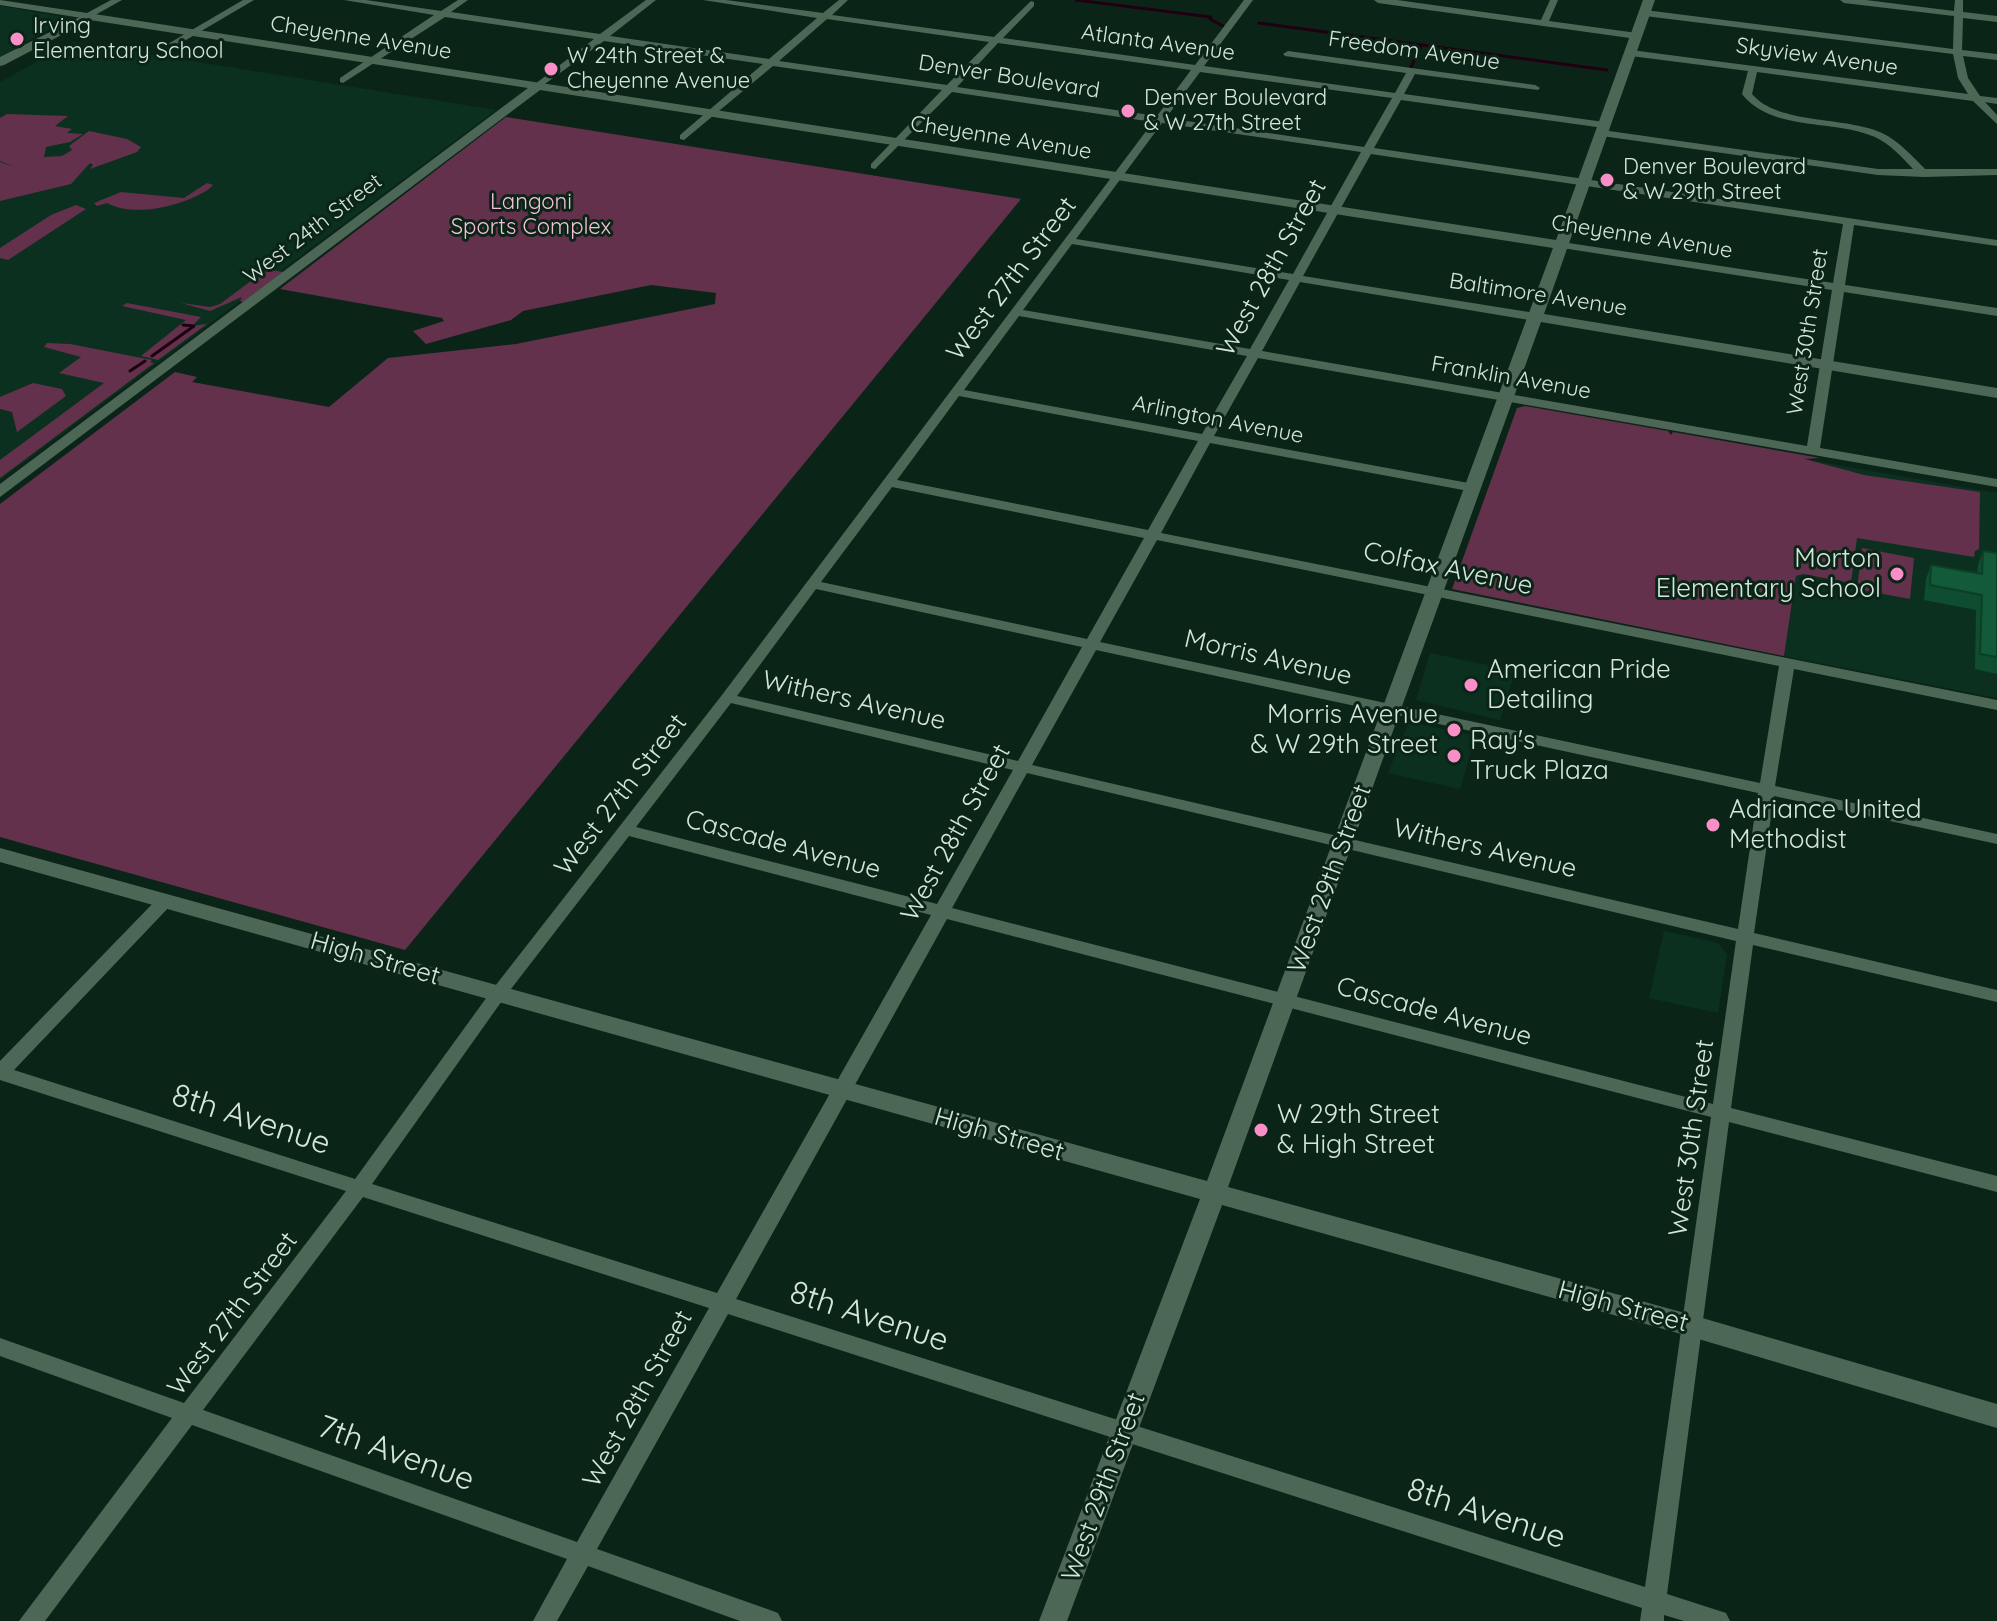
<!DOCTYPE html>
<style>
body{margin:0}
canvas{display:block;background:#0a2517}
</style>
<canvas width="1997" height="1621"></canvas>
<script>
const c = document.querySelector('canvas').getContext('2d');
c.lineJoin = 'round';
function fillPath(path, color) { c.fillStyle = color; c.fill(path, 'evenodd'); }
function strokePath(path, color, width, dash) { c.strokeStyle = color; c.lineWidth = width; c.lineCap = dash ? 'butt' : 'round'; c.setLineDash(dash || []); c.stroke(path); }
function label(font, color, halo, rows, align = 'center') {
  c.font = font + ' Quicksand,sans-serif'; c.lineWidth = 6; c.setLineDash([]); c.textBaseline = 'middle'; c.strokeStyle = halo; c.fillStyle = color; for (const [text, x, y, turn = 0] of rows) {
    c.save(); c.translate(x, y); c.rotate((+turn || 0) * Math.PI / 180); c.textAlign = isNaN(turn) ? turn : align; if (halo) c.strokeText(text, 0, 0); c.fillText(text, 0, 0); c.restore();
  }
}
fillPath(new Path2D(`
 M 0,6 L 69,18 L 0,57 Z
 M 73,42 L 496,110 L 0,480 L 0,82 Z
 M 1814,461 L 1997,493 L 1997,698 L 1784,656 Z
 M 1430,653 L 1515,671 L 1500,720 L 1416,700 Z
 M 1409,722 L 1476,736 L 1460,789 L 1388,773 Z
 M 1664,931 L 1718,943 L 1727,955 L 1718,1013 L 1649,998 Z`), '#0c301f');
fillPath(new Path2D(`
 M 7,114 L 68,116 L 55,126 L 72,129 L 67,133 L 83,134 L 70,142 L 46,147 L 44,157 L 62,156 L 72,150 L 69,146 L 89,131 L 127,139 L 141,147 L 137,152 L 90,169 L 93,165 L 90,163 L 71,184 L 0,201 L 0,162 L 15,167 L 0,161 L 0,118 Z
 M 506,117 L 1021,199 L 405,950 L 0,837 L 0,504 L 175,372 L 197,377 L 192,382 L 329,407 L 388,358 L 516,344 L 715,304 L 716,293 L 651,285 L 523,311 L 511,320 L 426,344 L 413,331 L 444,321 L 442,318 L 280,289 Z
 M 207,183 L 213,185 L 209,189 C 183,206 135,218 107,203 L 97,206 L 94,203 L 121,192 L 184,198 Z
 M 76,205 L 86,209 L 8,260 L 0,258 L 0,248 L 51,215 Z
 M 267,269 L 283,272 L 243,302 L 240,301 L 242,297 L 210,311 L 181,303 L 210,307 L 220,304 Z
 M 127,303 L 201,317 L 192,326 L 207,324 L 158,360 L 141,356 L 186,320 L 122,306 Z
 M 47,343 L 70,344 L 152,360 L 150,362 L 154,363 L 0,478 L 0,460 L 104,383 L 59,373 L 81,357 L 44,347 Z
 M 33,383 L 62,389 L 66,396 L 17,432 L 12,412 L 0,409 L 0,397 Z
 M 1525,406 L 1668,431 L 1671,435 L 1673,432 L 1820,458 L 1805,459 L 1864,475 L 1980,492 L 1979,549 L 1975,551 L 1974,557 L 1857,538 L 1851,583 L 1803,574 L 1796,576 L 1784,656 L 1452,589 L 1517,408 Z
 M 1862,548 L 1914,558 L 1910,599 L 1857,589 Z`), '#63314b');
strokePath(new Path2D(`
 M 1076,0 L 1211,17
 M 1210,19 L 1223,26
 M 1259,23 L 1607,70
 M 1411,67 L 1421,46
 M 152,356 L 194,326 L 183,325
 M 130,371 L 145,361`), '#1e0010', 3);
fillPath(new Path2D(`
 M 0,0 L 87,13 L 111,0 L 122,0 L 88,19 L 0,5 Z
 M 243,0 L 254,0 L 169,50 L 161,48 Z
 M 344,0 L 366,0 L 441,11 L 458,0 L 468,0 L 451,12 L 600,34 L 646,0 L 656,0 L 610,36 L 769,59 L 817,18 L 703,0 L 726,0 L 823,13 L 839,0 L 848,0 L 832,15 L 994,37 L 1031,1 L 1034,2 L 1034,6 L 1003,38 L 1195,65 L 1244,0 L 1253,0 L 1204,66 L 1395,93 L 1406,73 L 1285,56 L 1283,54 L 1288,51 L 1535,85 L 1540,88 L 1538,90 L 1415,74 L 1404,94 L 1604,122 L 1609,125 L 1604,128 L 1401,100 L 1374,148 L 1997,240 L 1997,246 L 1854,225 L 1845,285 L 1997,308 L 1997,316 L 1844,292 L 1820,448 L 1997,479 L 1997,487 L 1258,358 L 1214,436 L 1474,484 L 1481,488 L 1474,492 L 1210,443 L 1161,533 L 1997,700 L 1997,710 L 1794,669 L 1775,786 L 1997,834 L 1997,844 L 1774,796 L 1754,933 L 1997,990 L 1997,1002 L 1753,945 L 1731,1108 L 1997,1176 L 1997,1192 L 1729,1122 L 1667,1594 L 1726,1613 L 1730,1621 L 1684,1621 L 1664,1615 L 1664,1621 L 1640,1621 L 1642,1608 L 728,1314 L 597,1549 L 770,1610 L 778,1613 L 782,1621 L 740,1621 L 588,1566 L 557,1621 L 533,1621 L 567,1559 L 192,1425 L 45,1621 L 19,1621 L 172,1418 L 0,1356 L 0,1338 L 184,1403 L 346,1191 L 0,1080 L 0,1061 L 159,897 L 171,897 L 173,901 L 171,905 L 14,1070 L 355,1179 L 492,990 L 722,695 L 1153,122 L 952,92 L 875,169 L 871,168 L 871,164 L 942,90 L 773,66 L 684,140 L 680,139 L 680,135 L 763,64 L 604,41 L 538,89 L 535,88 L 535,84 L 594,39 L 445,17 L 343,83 L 340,82 L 340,78 L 434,15 ZM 827,19 L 989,42 L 947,85 L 779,61 ZM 998,43 L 1191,70 L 1157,116 L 957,87 ZM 1200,72 L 1392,98 L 1364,147 L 1166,118 ZM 1162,123 L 1361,152 L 1293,274 L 1076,239 ZM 1371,154 L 1843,224 L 1833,283 L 1562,242 L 1556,245 L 1562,248 L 1832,290 L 1807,446 L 1262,351 L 1300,282 L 1535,321 L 1541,317 L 1535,313 L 1303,276 ZM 1072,244 L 1289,280 L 1250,349 L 1023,310 ZM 1019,316 L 1247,356 L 1202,434 L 964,390 ZM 959,396 L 1198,441 L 1148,530 L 897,480 ZM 892,487 L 1144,538 L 1087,639 L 821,582 ZM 1157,540 L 1779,666 L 1760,783 L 1100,642 ZM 816,589 L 1082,647 L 1018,761 L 737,696 ZM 1096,650 L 1758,793 L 1738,929 L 1032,765 ZM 731,703 L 1013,770 L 937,904 L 636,827 ZM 1027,773 L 1736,941 L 1713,1104 L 952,908 ZM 629,836 L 931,915 L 717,1293 L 372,1184 L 504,998 ZM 947,919 L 1711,1117 L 1645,1587 L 736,1299 ZM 363,1197 L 709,1308 L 577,1542 L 203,1410 Z
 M 1374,0 L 1397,0 L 1541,20 L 1550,0 L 1558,0 L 1549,21 L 1637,33 L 1642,36 L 1637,39 L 1378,3 Z
 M 1840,0 L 1866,0 L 1954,11 L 1955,0 L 1963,0 L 1963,12 L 1997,16 L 1997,22 L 1963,18 L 1962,50 L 1997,54 L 1997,60 L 1963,56 L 1968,78 L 1980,96 L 1997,98 L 1997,104 L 1985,102 L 1997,115 L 1997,124 L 1973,101 L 1757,72 L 1752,94 C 1778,125 1845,116 1882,133 C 1899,141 1912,156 1925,169 L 1997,169 L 1997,175 L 1924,177 L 1878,175 L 1602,136 L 1597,133 L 1602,130 L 1878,169 L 1913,169 C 1902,157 1890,144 1875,137 C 1834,119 1772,132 1742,94 L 1748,71 L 1631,56 L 1626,53 L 1631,50 L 1968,94 L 1958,78 L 1953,54 L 1645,16 L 1640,13 L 1645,10 L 1953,49 L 1954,16 L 1844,3 Z`), '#4d6757');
fillPath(new Path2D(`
 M 1643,0 L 1655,0 L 1544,314 L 1997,388 L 1997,398 L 1541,322 L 1228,1187 L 1692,1315 L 1997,1404 L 1997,1428 L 1692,1337 L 1222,1205 L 1067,1621 L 1039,1621 L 1200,1199 L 0,862 L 0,848 L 1207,1181 L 1553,248 L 540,90 L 0,497 L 0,484 L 528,88 L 90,20 L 4,65 L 0,66 L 0,57 L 88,13 L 1556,240 Z`), '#4d6757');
fillPath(new Path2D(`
 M 1983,551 L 1997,553 L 1997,674 L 1975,669 L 1976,610 L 1924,600 L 1926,579 L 1931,565 L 1977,573 L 1978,565 Z`), '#0f4d30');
const building = new Path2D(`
 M 1983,551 L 1997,553 L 1997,657 L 1980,654 L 1982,595 L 1930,585 L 1931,565 L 1982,574 Z`);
fillPath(building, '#125a38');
strokePath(building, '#0d3f27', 2);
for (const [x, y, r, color] of [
 [17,39,8,"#fa8fc7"],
 [551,69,8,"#fa8fc7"],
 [1128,111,8,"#fa8fc7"],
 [1607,180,8,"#fa8fc7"],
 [1897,574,8,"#fa8fc7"],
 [1471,685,8,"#fa8fc7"],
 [1454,730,8,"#fa8fc7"],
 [1454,756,8,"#fa8fc7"],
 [1713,825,8,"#fa8fc7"],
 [1261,1130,8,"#fa8fc7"]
]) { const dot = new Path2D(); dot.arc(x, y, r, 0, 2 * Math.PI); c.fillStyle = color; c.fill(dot); strokePath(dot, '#0a2517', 3); }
label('22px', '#d6e5db', '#0a2517', [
 ["Irving",33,26],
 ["Elementary School",33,51],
 ["W 24th Street &",567,56],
 ["Cheyenne Avenue",567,81],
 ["Denver Boulevard",1144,98],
 ["& W 27th Street",1144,123],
 ["Denver Boulevard",1623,167],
 ["& W 29th Street",1623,192]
], 'left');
label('22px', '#d6e5db', '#0a2517', [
 ["Cheyenne Avenue",361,38,9],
 ["Atlanta Avenue",1158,43,8],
 ["Freedom Avenue",1414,51,8],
 ["Skyview Avenue",1817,57,8],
 ["Denver Boulevard",1009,77,9],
 ["Cheyenne Avenue",1001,138,9],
 ["West 24th Street",313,229,-37],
 ["Cheyenne Avenue",1642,237,9],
 ["Baltimore Avenue",1538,295,9],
 ["West 30th Street",1808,332,-81],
 ["Franklin Avenue",1511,378,10],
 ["Arlington Avenue",1218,420,11]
]);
label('22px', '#f6bfd9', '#0a2517', [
 ["Langoni",531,202],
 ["Sports Complex",531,227]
]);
label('26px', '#d6e5db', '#0a2517', [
 ["West 28th Street",1272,268,-61],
 ["West 27th Street",1012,279,-53],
 ["Colfax Avenue",1448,569,12],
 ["Morris Avenue",1268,658,13],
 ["Withers Avenue",854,701,13],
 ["West 27th Street",621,795,-52],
 ["West 28th Street",956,833,-61],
 ["Cascade Avenue",783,845,15],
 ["Withers Avenue",1485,849,13],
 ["West 29th Street",1330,879,-70],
 ["High Street",375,959,16],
 ["Cascade Avenue",1434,1012,15],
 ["High Street",999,1135,16],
 ["West 30th Street",1692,1138,-82],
 ["High Street",1623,1307,15],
 ["West 27th Street",233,1314,-53],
 ["West 28th Street",638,1399,-61],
 ["West 29th Street",1104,1487,-70]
]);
label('26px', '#d6e5db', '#0a2517', [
 ["Morton",1881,559,"right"],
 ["Elementary School",1881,589,"right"],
 ["American Pride",1487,670],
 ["Detailing",1487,700],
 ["Morris Avenue",1438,715,"right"],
 ["& W 29th Street",1438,745,"right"],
 ["Ray's",1470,741],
 ["Truck Plaza",1470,771],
 ["Adriance United",1729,810],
 ["Methodist",1729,840],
 ["W 29th Street",1277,1115],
 ["& High Street",1277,1145]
], 'left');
label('32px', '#d6e5db', '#0a2517', [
 ["8th Avenue",251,1120,18],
 ["8th Avenue",869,1317,18],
 ["7th Avenue",396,1454,20],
 ["8th Avenue",1486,1514,18]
]);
</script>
